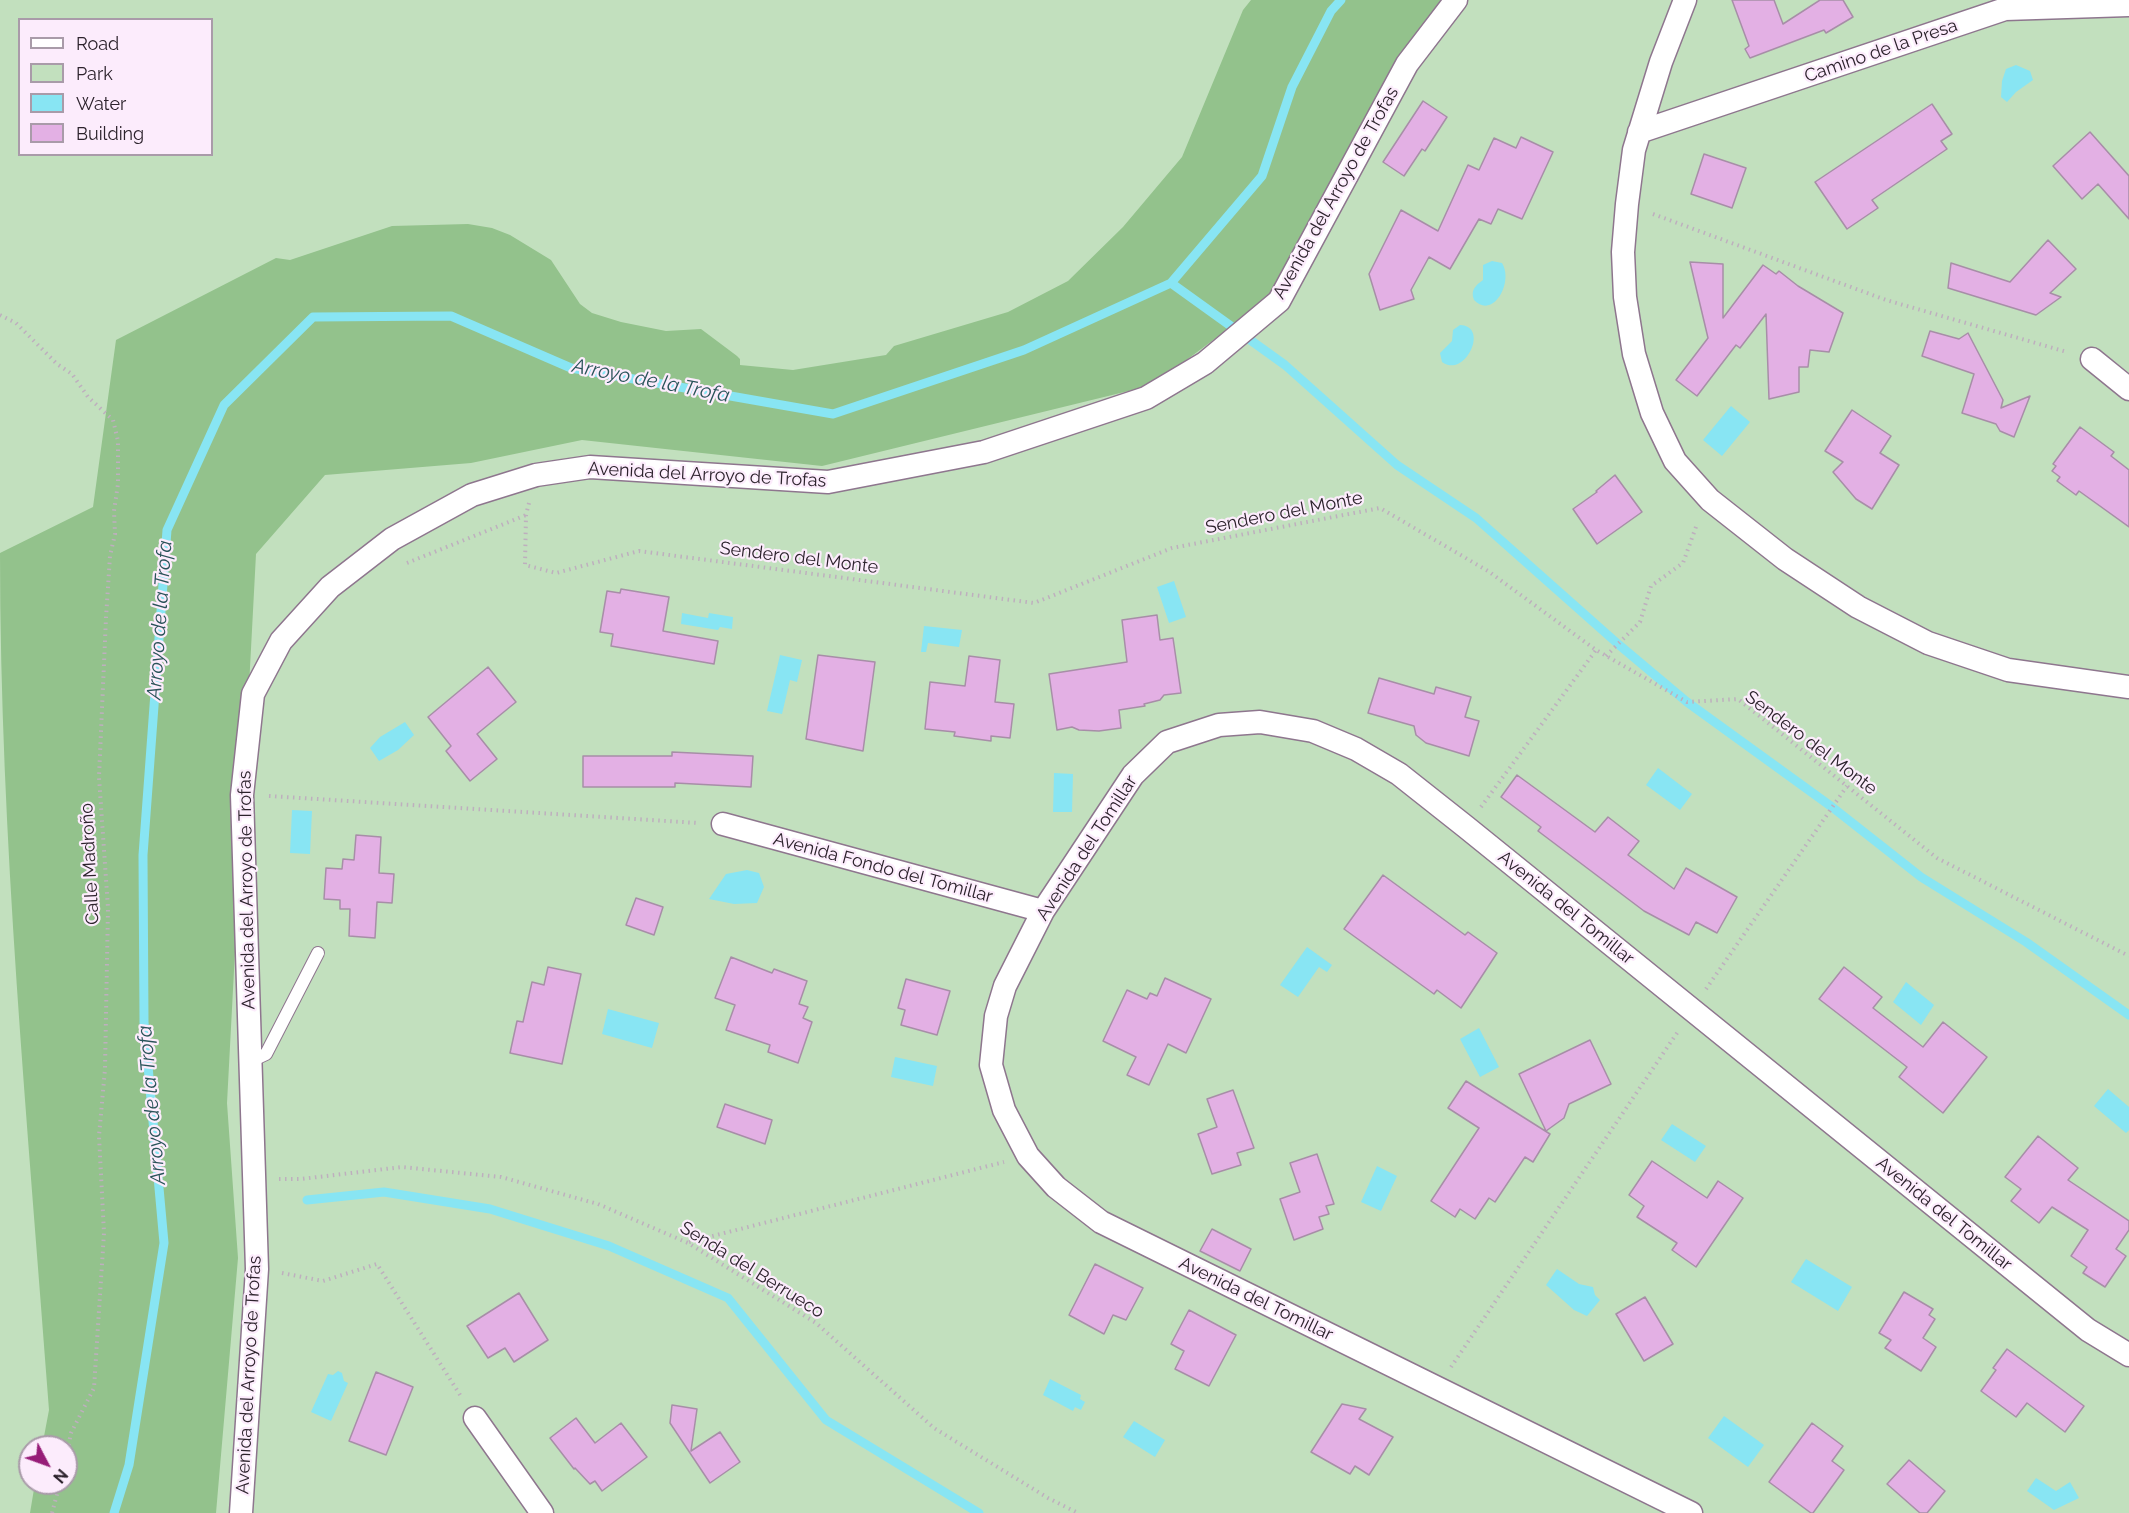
<!DOCTYPE html>
<meta charset="utf-8">
<style>
body{margin:0}
#map{position:relative;width:2129px;height:1513px;overflow:hidden;background:#fcecfc;font-family:Raleway,sans-serif}
canvas{display:block}
.legend{position:absolute;left:18px;top:18px;width:195px;height:138px;box-sizing:border-box;background:#fcecfc;border:2px solid #a99ba9;margin:0;padding:8px 10px;list-style:none;font-size:18px;color:#2c222c}
.legend li{display:flex;align-items:center;gap:12px;height:30px}
.legend b{width:30px;border:2px solid #a99ba9}
.north{position:absolute;left:18px;top:1435px;width:60px;height:60px;box-sizing:border-box;background:#fcecfc;border:2px solid #a99ba9;border-radius:50%;rotate:131deg;font-size:16px;font-weight:700;line-height:24px;text-align:center;color:#2c222c}
.north::after{content:'';display:block;margin:auto;width:21px;height:27px;background:#971d78;clip-path:polygon(50% 0,100% 100%,50% 72%,0 100%)}
</style>
<div id="map">
<canvas width="2129" height="1513"></canvas>
<ul class="legend">
<li><b style="height:8px;background:#fff"></b>Road</li>
<li><b style="height:16px;background:#c2e0be"></b>Park</li>
<li><b style="height:16px;background:#88e5f3"></b>Water</li>
<li><b style="height:16px;background:#e3b0e4"></b>Building</li>
</ul>
<div class="north">N</div>
</div>
<script>
const c = document.querySelector('canvas').getContext('2d');
c.lineJoin = 'round';
function fillPath(path, color) { c.fillStyle = color; c.fill(path, 'evenodd'); }
function strokePath(path, color, width, dash) { c.strokeStyle = color; c.lineWidth = width; c.lineCap = dash ? 'butt' : 'round'; c.setLineDash(dash || []); c.stroke(path); }
function label(font, color, halo, rows, align = 'center') {
  c.font = font + ' Raleway,sans-serif'; c.lineWidth = 4.5; c.setLineDash([]); c.textBaseline = 'middle'; c.strokeStyle = halo; c.fillStyle = color; for (const [text, x, y, turn = 0] of rows) {
    c.save(); c.translate(x, y); c.rotate((+turn || 0) * Math.PI / 180); c.textAlign = isNaN(turn) ? turn : align; if (halo) c.strokeText(text, 0, 0); c.fillText(text, 0, 0); c.restore();
  }
}
fillPath(new Path2D(`
 M 0,0 L 2129,0 L 2129,1513 L 0,1513 ZM 20,20 L 212,20 L 212,154 L 20,154 ZM 30,1447 L 66,1447 L 66,1483 L 30,1483 Z`), '#c2e0be');
fillPath(new Path2D(`
 M 1251,0 L 1443,0 L 1272,296 L 1153,385 L 822,466 L 582,440 L 471,463 L 325,475 L 256,554 L 227,1103 L 238,1258 L 216,1513 L 30,1513 L 35,1483 L 66,1483 L 66,1447 L 42,1447 L 49,1410 C 28,1125 0,839 0,553 L 93,507 L 116,340 L 276,258 L 290,260 L 392,226 L 468,224 L 492,228 L 510,235 L 551,260 L 580,304 L 592,313 L 621,322 L 666,331 L 701,329 L 737,356 L 740,359 L 740,365 L 793,370 L 886,355 L 894,346 L 1008,312 L 1068,281 L 1123,227 L 1182,157 L 1243,10 Z`), '#93c28c');
fillPath(new Path2D(`
 M 2016,65 L 2030,71 L 2033,80 L 2016,92 L 2007,102 L 2001,97 L 2002,81 L 2006,69 Z
 M 1492,261 L 1502,263 C 1514,282 1493,320 1474,300 C 1470,290 1476,285 1483,280 L 1483,265 Z
 M 1460,325 C 1490,326 1465,379 1442,362 L 1440,353 L 1452,341 L 1453,330 Z
 M 1731,406 L 1750,422 L 1722,456 L 1703,440 Z
 M 1174,581 L 1186,617 L 1169,623 L 1157,587 Z
 M 682,613 L 708,618 L 709,613 L 733,617 L 732,629 L 720,627 L 718,630 L 681,624 Z
 M 924,626 L 962,630 L 959,647 L 928,643 L 926,652 L 921,652 Z
 M 780,655 L 802,660 L 797,682 L 790,680 L 782,714 L 767,711 Z
 M 405,722 L 414,735 L 398,750 L 379,761 L 370,748 L 380,737 Z
 M 1658,768 L 1692,794 L 1680,810 L 1646,785 Z
 M 1054,773 L 1073,774 L 1072,812 L 1053,812 Z
 M 292,810 L 312,811 L 310,854 L 290,853 Z
 M 747,870 L 759,873 L 764,887 L 757,903 L 734,904 L 709,899 L 726,874 Z
 M 1307,947 L 1332,965 L 1327,972 L 1319,967 L 1298,997 L 1280,985 Z
 M 1906,982 L 1934,1005 L 1921,1025 L 1893,1002 Z
 M 608,1009 L 659,1023 L 652,1048 L 602,1034 Z
 M 1479,1028 L 1499,1067 L 1480,1077 L 1460,1039 Z
 M 895,1057 L 937,1066 L 933,1086 L 891,1077 Z
 M 2108,1089 L 2129,1107 L 2129,1130 L 2126,1133 L 2094,1106 Z
 M 1672,1124 L 1706,1146 L 1695,1162 L 1661,1140 Z
 M 1377,1166 L 1397,1176 L 1381,1211 L 1361,1202 Z
 M 1806,1259 L 1852,1287 L 1838,1311 L 1791,1282 Z
 M 1557,1269 L 1579,1284 L 1593,1287 L 1595,1295 L 1600,1300 L 1587,1316 L 1574,1310 L 1546,1285 Z
 M 338,1371 L 342,1373 L 344,1381 L 348,1383 L 331,1421 L 311,1412 L 328,1374 L 333,1375 Z
 M 1050,1379 L 1081,1395 L 1080,1399 L 1085,1402 L 1081,1410 L 1075,1407 L 1073,1411 L 1043,1395 Z
 M 1724,1416 L 1764,1445 L 1748,1467 L 1708,1438 Z
 M 1134,1421 L 1165,1440 L 1155,1457 L 1123,1437 Z
 M 2036,1478 L 2056,1491 L 2070,1482 L 2079,1498 L 2054,1510 L 2027,1491 Z`), '#88e5f3');
strokePath(new Path2D(`
 M 1171,283 L 1285,365 L 1397,465 L 1476,518 L 1618,644 L 1687,702 L 1832,807 L 1921,877 L 2026,942 L 2129,1015
 M 307,1200 L 384,1192 L 490,1209 L 609,1246 L 728,1298 L 826,1420 L 979,1513
 M 114,1513 L 129,1465 L 164,1243 L 144,1022 L 143,855 L 167,530 L 224,405 L 313,317 L 451,316 L 571,368 L 833,414 L 1024,350 L 1171,283 L 1262,176 L 1292,87 L 1331,11 L 1341,0`), '#88e5f3', 9);
const building = new Path2D(`
 M 1732,0 L 1774,0 L 1783,24 L 1820,0 L 1843,0 L 1853,17 L 1826,33 L 1824,30 L 1750,58 L 1745,49 L 1749,46 Z
 M 1423,101 L 1447,117 L 1425,151 L 1422,149 L 1404,176 L 1383,162 Z
 M 1932,104 L 1952,134 L 1941,141 L 1947,149 L 1872,200 L 1878,208 L 1847,229 L 1815,182 Z
 M 2090,132 L 2129,176 L 2129,219 L 2098,184 L 2082,199 L 2053,166 Z
 M 1521,137 L 1553,152 L 1522,219 L 1498,209 L 1491,224 L 1479,219 L 1450,269 L 1429,257 L 1411,290 L 1414,299 L 1380,310 L 1369,274 L 1401,210 L 1438,231 L 1468,165 L 1479,170 L 1494,138 L 1516,148 Z
 M 1704,154 L 1746,168 L 1732,208 L 1691,194 Z
 M 2048,240 L 2076,269 L 2050,293 L 2061,297 L 2036,315 L 1948,288 L 1951,263 L 2010,282 Z
 M 1690,262 L 1723,264 L 1723,318 L 1763,265 L 1776,274 L 1779,271 L 1798,286 L 1843,313 L 1829,352 L 1810,350 L 1808,367 L 1799,367 L 1799,392 L 1769,399 L 1766,314 L 1740,348 L 1736,345 L 1697,396 L 1676,380 L 1708,338 Z
 M 1930,331 L 1959,339 L 1968,333 L 2003,400 L 2001,408 L 2030,396 L 2014,437 L 2000,431 L 1996,424 L 1962,413 L 1974,374 L 1922,356 Z
 M 1852,410 L 1891,436 L 1880,453 L 1899,465 L 1872,509 L 1856,499 L 1833,472 L 1843,462 L 1825,451 Z
 M 2080,427 L 2114,452 L 2111,456 L 2129,470 L 2129,527 L 2079,491 L 2076,495 L 2057,481 L 2060,477 L 2052,471 L 2056,466 L 2053,464 Z
 M 1615,475 L 1642,512 L 1597,544 L 1573,509 L 1597,492 L 1596,491 Z
 M 621,589 L 669,597 L 663,631 L 718,641 L 714,664 L 611,646 L 613,634 L 600,632 L 607,591 L 620,593 Z
 M 1157,615 L 1160,640 L 1173,638 L 1181,693 L 1164,695 L 1160,700 L 1144,704 L 1145,706 L 1119,710 L 1121,728 L 1099,731 L 1079,730 L 1072,727 L 1057,730 L 1049,674 L 1127,662 L 1122,620 Z
 M 818,655 L 875,662 L 863,751 L 806,739 Z
 M 969,656 L 1000,660 L 995,702 L 1014,704 L 1010,738 L 991,736 L 991,741 L 954,736 L 955,732 L 925,729 L 930,682 L 965,686 Z
 M 488,667 L 516,702 L 477,734 L 497,759 L 470,781 L 446,751 L 451,746 L 428,717 Z
 M 1379,678 L 1434,694 L 1436,687 L 1471,697 L 1465,717 L 1479,721 L 1469,756 L 1426,743 L 1416,735 L 1414,726 L 1368,713 Z
 M 672,752 L 753,756 L 751,787 L 675,783 L 675,787 L 583,787 L 583,756 L 672,756 Z
 M 1517,775 L 1595,832 L 1608,817 L 1639,841 L 1628,855 L 1674,889 L 1686,868 L 1737,897 L 1717,933 L 1696,922 L 1689,935 L 1644,911 L 1538,831 L 1541,827 L 1501,797 Z
 M 356,835 L 381,837 L 379,873 L 394,874 L 392,903 L 377,902 L 375,938 L 349,936 L 350,909 L 340,909 L 340,900 L 324,899 L 326,868 L 342,869 L 343,859 L 354,860 Z
 M 1383,875 L 1465,935 L 1468,932 L 1497,953 L 1461,1008 L 1437,990 L 1434,994 L 1344,929 Z
 M 636,898 L 663,907 L 654,935 L 626,925 Z
 M 731,957 L 772,973 L 774,969 L 807,981 L 799,1004 L 808,1007 L 803,1018 L 812,1022 L 798,1063 L 768,1052 L 770,1045 L 726,1030 L 735,1005 L 715,998 Z
 M 548,967 L 581,974 L 562,1064 L 510,1053 L 517,1021 L 523,1022 L 532,982 L 544,985 Z
 M 1844,967 L 1882,997 L 1873,1008 L 1923,1047 L 1943,1022 L 1987,1057 L 1943,1113 L 1899,1077 L 1907,1067 L 1819,999 Z
 M 1165,978 L 1211,999 L 1186,1053 L 1168,1044 L 1149,1085 L 1127,1075 L 1136,1057 L 1103,1041 L 1127,990 L 1147,999 L 1150,993 L 1157,996 Z
 M 906,979 L 950,991 L 937,1035 L 901,1025 L 905,1010 L 898,1008 Z
 M 1590,1040 L 1611,1084 L 1569,1104 L 1564,1118 L 1546,1131 L 1519,1074 Z
 M 1466,1081 L 1550,1134 L 1533,1162 L 1525,1157 L 1495,1202 L 1489,1198 L 1475,1219 L 1460,1209 L 1455,1217 L 1431,1201 L 1479,1128 L 1448,1108 Z
 M 1233,1090 L 1254,1148 L 1237,1153 L 1241,1165 L 1212,1174 L 1198,1134 L 1217,1127 L 1207,1099 Z
 M 725,1104 L 772,1120 L 765,1144 L 717,1127 Z
 M 2038,1136 L 2078,1168 L 2068,1180 L 2129,1221 L 2129,1230 L 2116,1249 L 2126,1256 L 2105,1287 L 2083,1273 L 2087,1267 L 2071,1256 L 2088,1230 L 2052,1207 L 2039,1223 L 2011,1201 L 2021,1189 L 2005,1177 Z
 M 1317,1154 L 1334,1204 L 1326,1206 L 1329,1214 L 1319,1217 L 1323,1229 L 1294,1240 L 1280,1199 L 1300,1192 L 1290,1163 Z
 M 1652,1161 L 1707,1198 L 1718,1181 L 1743,1198 L 1696,1267 L 1672,1250 L 1677,1243 L 1637,1217 L 1644,1206 L 1629,1195 Z
 M 1212,1229 L 1251,1249 L 1240,1271 L 1200,1251 Z
 M 1095,1264 L 1143,1288 L 1126,1320 L 1113,1315 L 1104,1334 L 1069,1315 Z
 M 1904,1292 L 1933,1309 L 1929,1315 L 1935,1319 L 1923,1338 L 1936,1347 L 1921,1371 L 1885,1348 L 1891,1340 L 1879,1333 Z
 M 519,1293 L 548,1340 L 514,1362 L 505,1348 L 488,1358 L 467,1326 Z
 M 1645,1297 L 1673,1344 L 1644,1361 L 1616,1314 Z
 M 1189,1310 L 1236,1335 L 1209,1386 L 1175,1369 L 1184,1351 L 1171,1344 Z
 M 2007,1349 L 2084,1406 L 2065,1432 L 2027,1403 L 2016,1417 L 1981,1391 L 1996,1370 L 1993,1368 Z
 M 376,1372 L 413,1387 L 386,1455 L 349,1441 Z
 M 1342,1404 L 1366,1409 L 1359,1419 L 1393,1437 L 1369,1475 L 1355,1466 L 1350,1474 L 1311,1452 Z
 M 672,1405 L 697,1409 L 691,1451 L 720,1432 L 740,1462 L 710,1483 L 670,1423 Z
 M 576,1418 L 595,1443 L 621,1423 L 647,1457 L 602,1491 L 595,1481 L 590,1484 L 575,1468 L 574,1469 L 550,1438 Z
 M 1812,1423 L 1843,1446 L 1832,1461 L 1844,1470 L 1813,1513 L 1811,1513 L 1769,1482 Z
 M 1909,1460 L 1945,1491 L 1927,1513 L 1920,1513 L 1887,1484 Z`);
fillPath(building, '#e3b0e4');
strokePath(building, '#a78ea7', 1.5);
const service = new Path2D(`
 M 251,1061 L 266,1054 L 318,953`);
const minor = new Path2D(`
 M 1685,0 L 1661,62 L 1634,150 L 1627,204 L 1623,252 L 1625,297 L 1634,354 L 1652,413 L 1675,461 L 1710,500 L 1785,559 L 1858,607 L 1928,643 L 2008,670 L 2129,687
 M 1639,132 L 2005,9 L 2129,5
 M 2092,359 L 2129,389
 M 723,824 L 1043,911
 M 475,1418 L 542,1513
 M 241,1513 L 257,1269 L 242,795 L 253,694 L 281,641 L 330,587 L 392,539 L 472,495 L 536,475 L 590,467 L 828,482 L 984,452 L 1146,398 L 1205,363 L 1279,301 L 1407,64 L 1456,0
 M 1691,1513 L 1101,1222 L 1056,1187 L 1028,1156 L 1004,1110 L 991,1065 L 996,1016 L 1005,986 L 1043,911 L 1133,775 L 1167,742 L 1219,725 L 1260,722 L 1313,731 L 1356,749 L 1399,774 L 1466,827 L 2088,1330 L 2129,1355`);
strokePath(service, '#8e768e', 14);
strokePath(minor, '#8e768e', 25);
strokePath(new Path2D(`
 M 1653,214 L 1886,300 L 2067,352
 M 0,315 L 16,323 L 57,364 L 72,374 L 88,397 L 113,420 L 118,441 L 118,484 L 114,511 L 115,534 L 110,556 L 106,618 L 99,777 L 108,908 L 105,1069 L 99,1136 L 104,1233 L 94,1388 L 71,1433 L 66,1458
 M 529,503 L 526,515 L 525,565 L 556,573 L 639,551 L 1034,603 L 1172,548 L 1380,508 L 1488,571 L 1596,650 L 1687,702 L 1738,699 L 1937,858 L 2129,956
 M 407,563 L 526,515
 M 1606,656 L 1640,622 L 1651,586 L 1683,563 L 1697,524
 M 269,796 L 698,823
 M 1481,807 L 1596,650
 M 1706,989 L 1847,786
 M 279,1179 L 301,1179 L 402,1167 L 501,1177 L 598,1204 L 688,1243 L 816,1323 L 934,1428 L 1048,1498 L 1078,1513
 M 689,1242 L 1004,1162
 M 282,1273 L 323,1281 L 377,1264 L 462,1398
 M 1451,1367 L 1679,1030
 M 52,1513 L 60,1483`), '#beafbe', 4, [1.5, 4.5]);
strokePath(service, '#fff', 12);
strokePath(minor, '#fff', 22);
label('18px', '#2c222c', '#fcecfc', [
 ["Camino de la Presa",1881,51,-19],
 ["Avenida del Arroyo de Trofas",1336,193,-61],
 ["Avenida del Arroyo de Trofas",707,475,3],
 ["Sendero del Monte",1284,513,-11],
 ["Sendero del Monte",799,558,7],
 ["Sendero del Monte",1811,743,37],
 ["Avenida del Tomillar",1087,848,-57],
 ["Calle Madroño",90,864,-93],
 ["Avenida Fondo del Tomillar",883,868,15],
 ["Avenida del Arroyo de Trofas",247,890,-91],
 ["Avenida del Tomillar",1566,908,39],
 ["Avenida del Tomillar",1944,1214,39],
 ["Senda del Berrueco",752,1270,32],
 ["Avenida del Tomillar",1256,1299,26],
 ["Avenida del Arroyo de Trofas",249,1375,-87]
]);
label('italic 20px', '#295359', '#fcecfc', [
 ["Arroyo de la Trofa",651,381,11],
 ["Arroyo de la Trofa",160,620,-86],
 ["Arroyo de la Trofa",152,1105,-95]
]);
</script>
